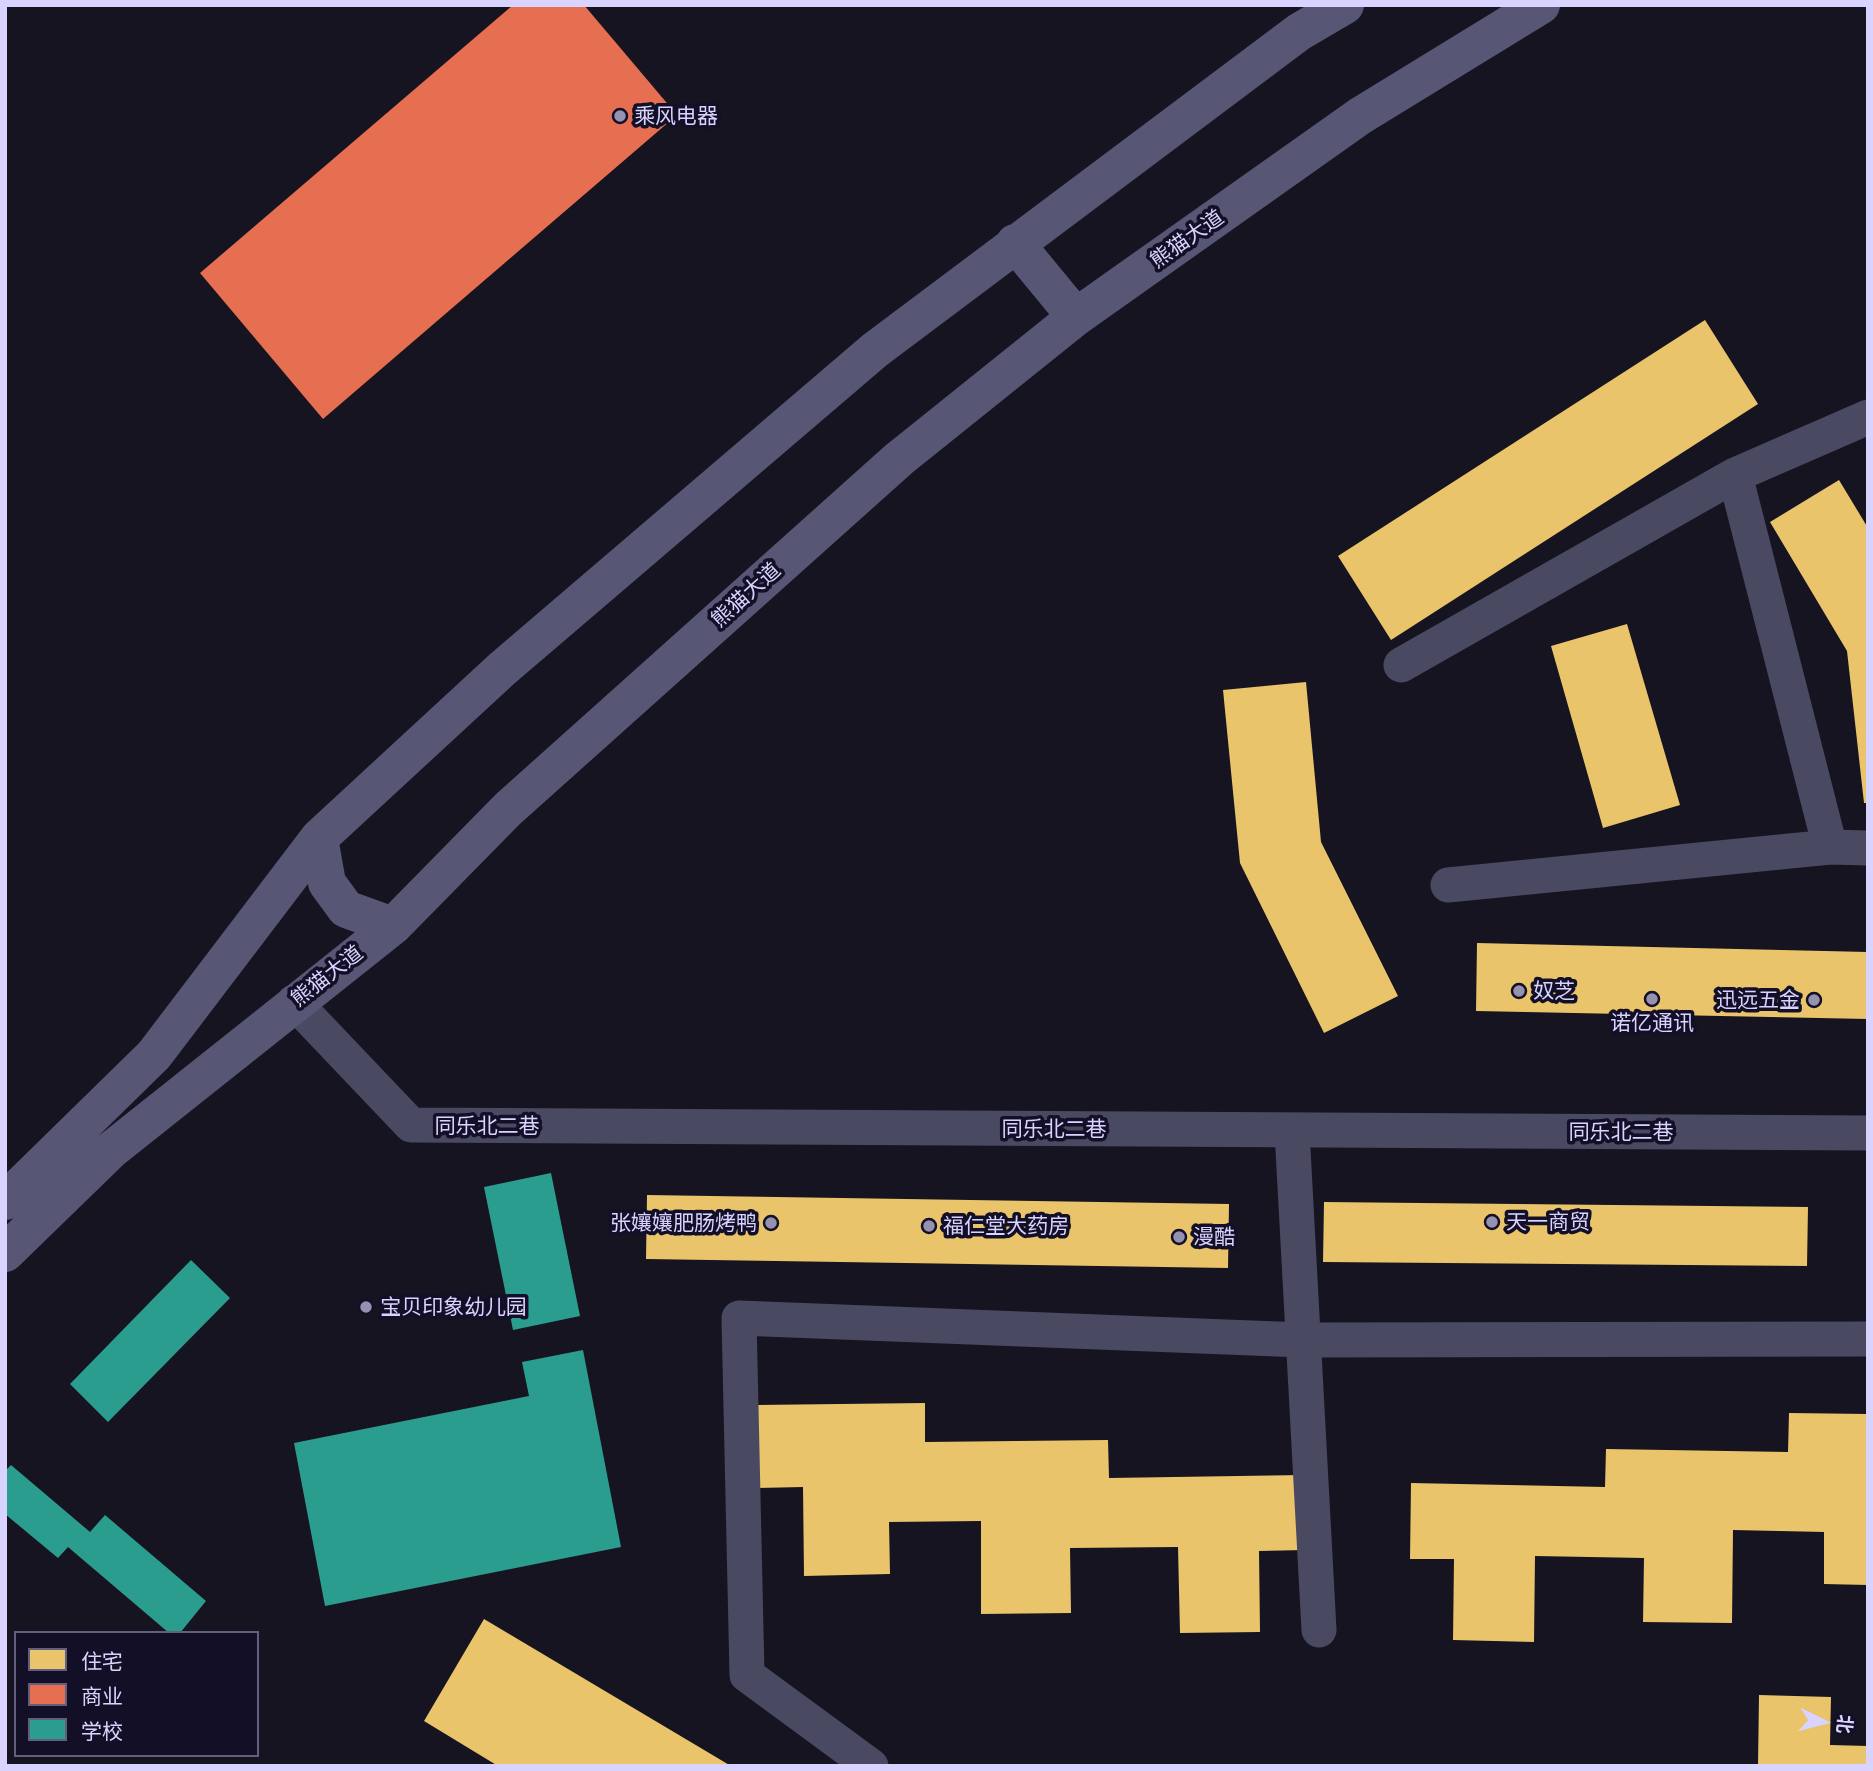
<!DOCTYPE html>
<meta charset="utf-8">
<style>
body{margin:0}
#map{position:relative;width:1873px;height:1771px;overflow:hidden;background:#161421;font-family:Lato,"Noto Sans SC",sans-serif}
canvas{display:block}
.frame{position:absolute;inset:0;border:7px solid #d9d4ff;pointer-events:none}
.legend{position:absolute;left:14px;top:1631px;width:245px;height:126px;box-sizing:border-box;background:#130f26;border:2px solid #625e7d;margin:0;padding:9px 12px;list-style:none;font-size:21px;color:#d9d4ff}
.legend li{display:flex;align-items:center;gap:14px;height:35px}
.legend b{width:35px;border:2px solid #625e7d}
.north{position:absolute;left:1789px;top:1687px;width:70px;height:70px;-webkit-text-stroke:5px #130f26;paint-order:stroke;rotate:96deg;font-size:19px;font-weight:700;line-height:28px;text-align:center;color:#d9d4ff}
.north::after{content:'';display:block;margin:auto;width:24px;height:32px;background:#d9d4ff;clip-path:polygon(50% 0,100% 100%,50% 72%,0 100%)}
</style>
<div id="map">
<canvas width="1873" height="1771"></canvas>
<div class="frame"></div>
<ul class="legend">
<li><b style="height:19px;background:#e9c46a"></b>住宅</li>
<li><b style="height:19px;background:#e76f51"></b>商业</li>
<li><b style="height:19px;background:#2a9d8f"></b>学校</li>
</ul>
<div class="north">北</div>
</div>
<script>
const c = document.querySelector('canvas').getContext('2d');
c.lineJoin = 'round';
function fillPath(path, color) { c.fillStyle = color; c.fill(path, 'evenodd'); }
function strokePath(path, color, width, dash) { c.strokeStyle = color; c.lineWidth = width; c.lineCap = dash ? 'butt' : 'round'; c.setLineDash(dash || []); c.stroke(path); }
function label(font, color, halo, rows, align = 'center') {
  c.font = font + ' Lato,"Noto Sans SC",sans-serif'; c.lineWidth = 7; c.setLineDash([]); c.textBaseline = 'middle'; c.strokeStyle = halo; c.fillStyle = color; for (const [text, x, y, turn = 0] of rows) {
    c.save(); c.translate(x, y); c.rotate((+turn || 0) * Math.PI / 180); c.textAlign = isNaN(turn) ? turn : align; if (halo) c.strokeText(text, 0, 0); c.fillText(text, 0, 0); c.restore();
  }
}
fillPath(new Path2D(`
 M 1705,320 L 1758,404 L 1391,640 L 1338,556 Z
 M 1839,480 L 1868,528 L 1868,803 L 1864,803 L 1847,651 L 1770,522 Z
 M 1627,624 L 1680,805 L 1603,828 L 1551,646 Z
 M 1306,682 L 1321,842 L 1398,996 L 1324,1033 L 1240,863 L 1223,690 Z
 M 1477,943 L 1868,952 L 1868,1019 L 1476,1011 Z
 M 647,1195 L 1229,1204 L 1228,1268 L 646,1259 Z
 M 1324,1202 L 1808,1207 L 1807,1266 L 1323,1262 Z
 M 925,1403 L 925,1442 L 1108,1440 L 1109,1478 L 1303,1475 L 1304,1550 L 1259,1551 L 1260,1632 L 1180,1633 L 1178,1547 L 1070,1548 L 1071,1613 L 981,1614 L 981,1521 L 889,1522 L 890,1574 L 804,1576 L 803,1487 L 757,1488 L 755,1405 Z
 M 1789,1413 L 1868,1414 L 1868,1585 L 1824,1584 L 1824,1532 L 1733,1530 L 1732,1623 L 1643,1622 L 1644,1558 L 1535,1556 L 1534,1642 L 1453,1640 L 1454,1559 L 1410,1559 L 1411,1483 L 1605,1487 L 1606,1449 L 1788,1452 Z
 M 484,1619 L 731,1766 L 498,1766 L 424,1721 Z
 M 1759,1695 L 1831,1697 L 1830,1745 L 1868,1746 L 1868,1766 L 1758,1766 Z`), '#e9c46a');
fillPath(new Path2D(`
 M 513,5 L 584,5 L 677,115 L 323,419 L 200,273 Z`), '#e76f51');
fillPath(new Path2D(`
 M 551,1173 L 580,1316 L 513,1330 L 484,1187 Z
 M 191,1260 L 230,1298 L 108,1422 L 70,1384 Z
 M 583,1350 L 621,1547 L 325,1606 L 294,1443 L 529,1396 L 522,1362 Z
 M 11,1465 L 90,1532 L 105,1515 L 206,1601 L 180,1633 L 169,1633 L 68,1547 L 58,1558 L 5,1514 L 5,1471 Z`), '#2a9d8f');
strokePath(new Path2D(`
 M 1868,417 L 1735,475 L 1830,847 L 1868,848
 M 1401,665 L 1735,475
 M 1448,885 L 1830,847
 M 294,1002 L 411,1125 L 1868,1133
 M 1292,1131 L 1319,1630
 M 871,1766 L 747,1675 L 739,1318 L 1303,1340 L 1868,1339`), '#4a4962', 35);
strokePath(new Path2D(`
 M 1015,243 L 1076,317
 M 319,838 L 327,883 L 346,909 L 393,926
 M 5,1201 L 154,1055 L 319,838 L 502,669 L 875,350 L 1299,32 L 1345,5
 M 5,1253 L 110,1151 L 393,926 L 508,809 L 899,459 L 1076,317 L 1360,116 L 1541,5`), '#575674', 38);
for (const [x, y, r, color] of [
 [620,116,7,"#9591b1"],
 [1519,991,7,"#9591b1"],
 [1652,999,7,"#9591b1"],
 [1814,1000,7,"#9591b1"],
 [1492,1222,7,"#9591b1"],
 [771,1223,7,"#9591b1"],
 [929,1226,7,"#9591b1"],
 [1179,1237,7,"#9591b1"],
 [366,1307,7,"#9591b1"]
]) { const dot = new Path2D(); dot.arc(x, y, r, 0, 2 * Math.PI); c.fillStyle = color; c.fill(dot); strokePath(dot, '#130f26', 2.5); }
label('21px', '#d9d4ff', '#130f26', [
 ["乘风电器",634,116],
 ["奴芝",1533,991],
 ["迅远五金",1800,1000,"right"],
 ["诺亿通讯",1652,1023,"center"],
 ["天一商贸",1506,1222],
 ["张孃孃肥肠烤鸭",757,1223,"right"],
 ["福仁堂大药房",943,1226],
 ["漫酷",1193,1237],
 ["宝贝印象幼儿园",380,1307]
], 'left');
label('21px', '#d9d4ff', '#130f26', [
 ["熊猫大道",1187,239,-35],
 ["熊猫大道",746,595,-42],
 ["熊猫大道",327,976,-38],
 ["同乐北二巷",487,1126],
 ["同乐北二巷",1054,1129],
 ["同乐北二巷",1621,1132]
]);
</script>
